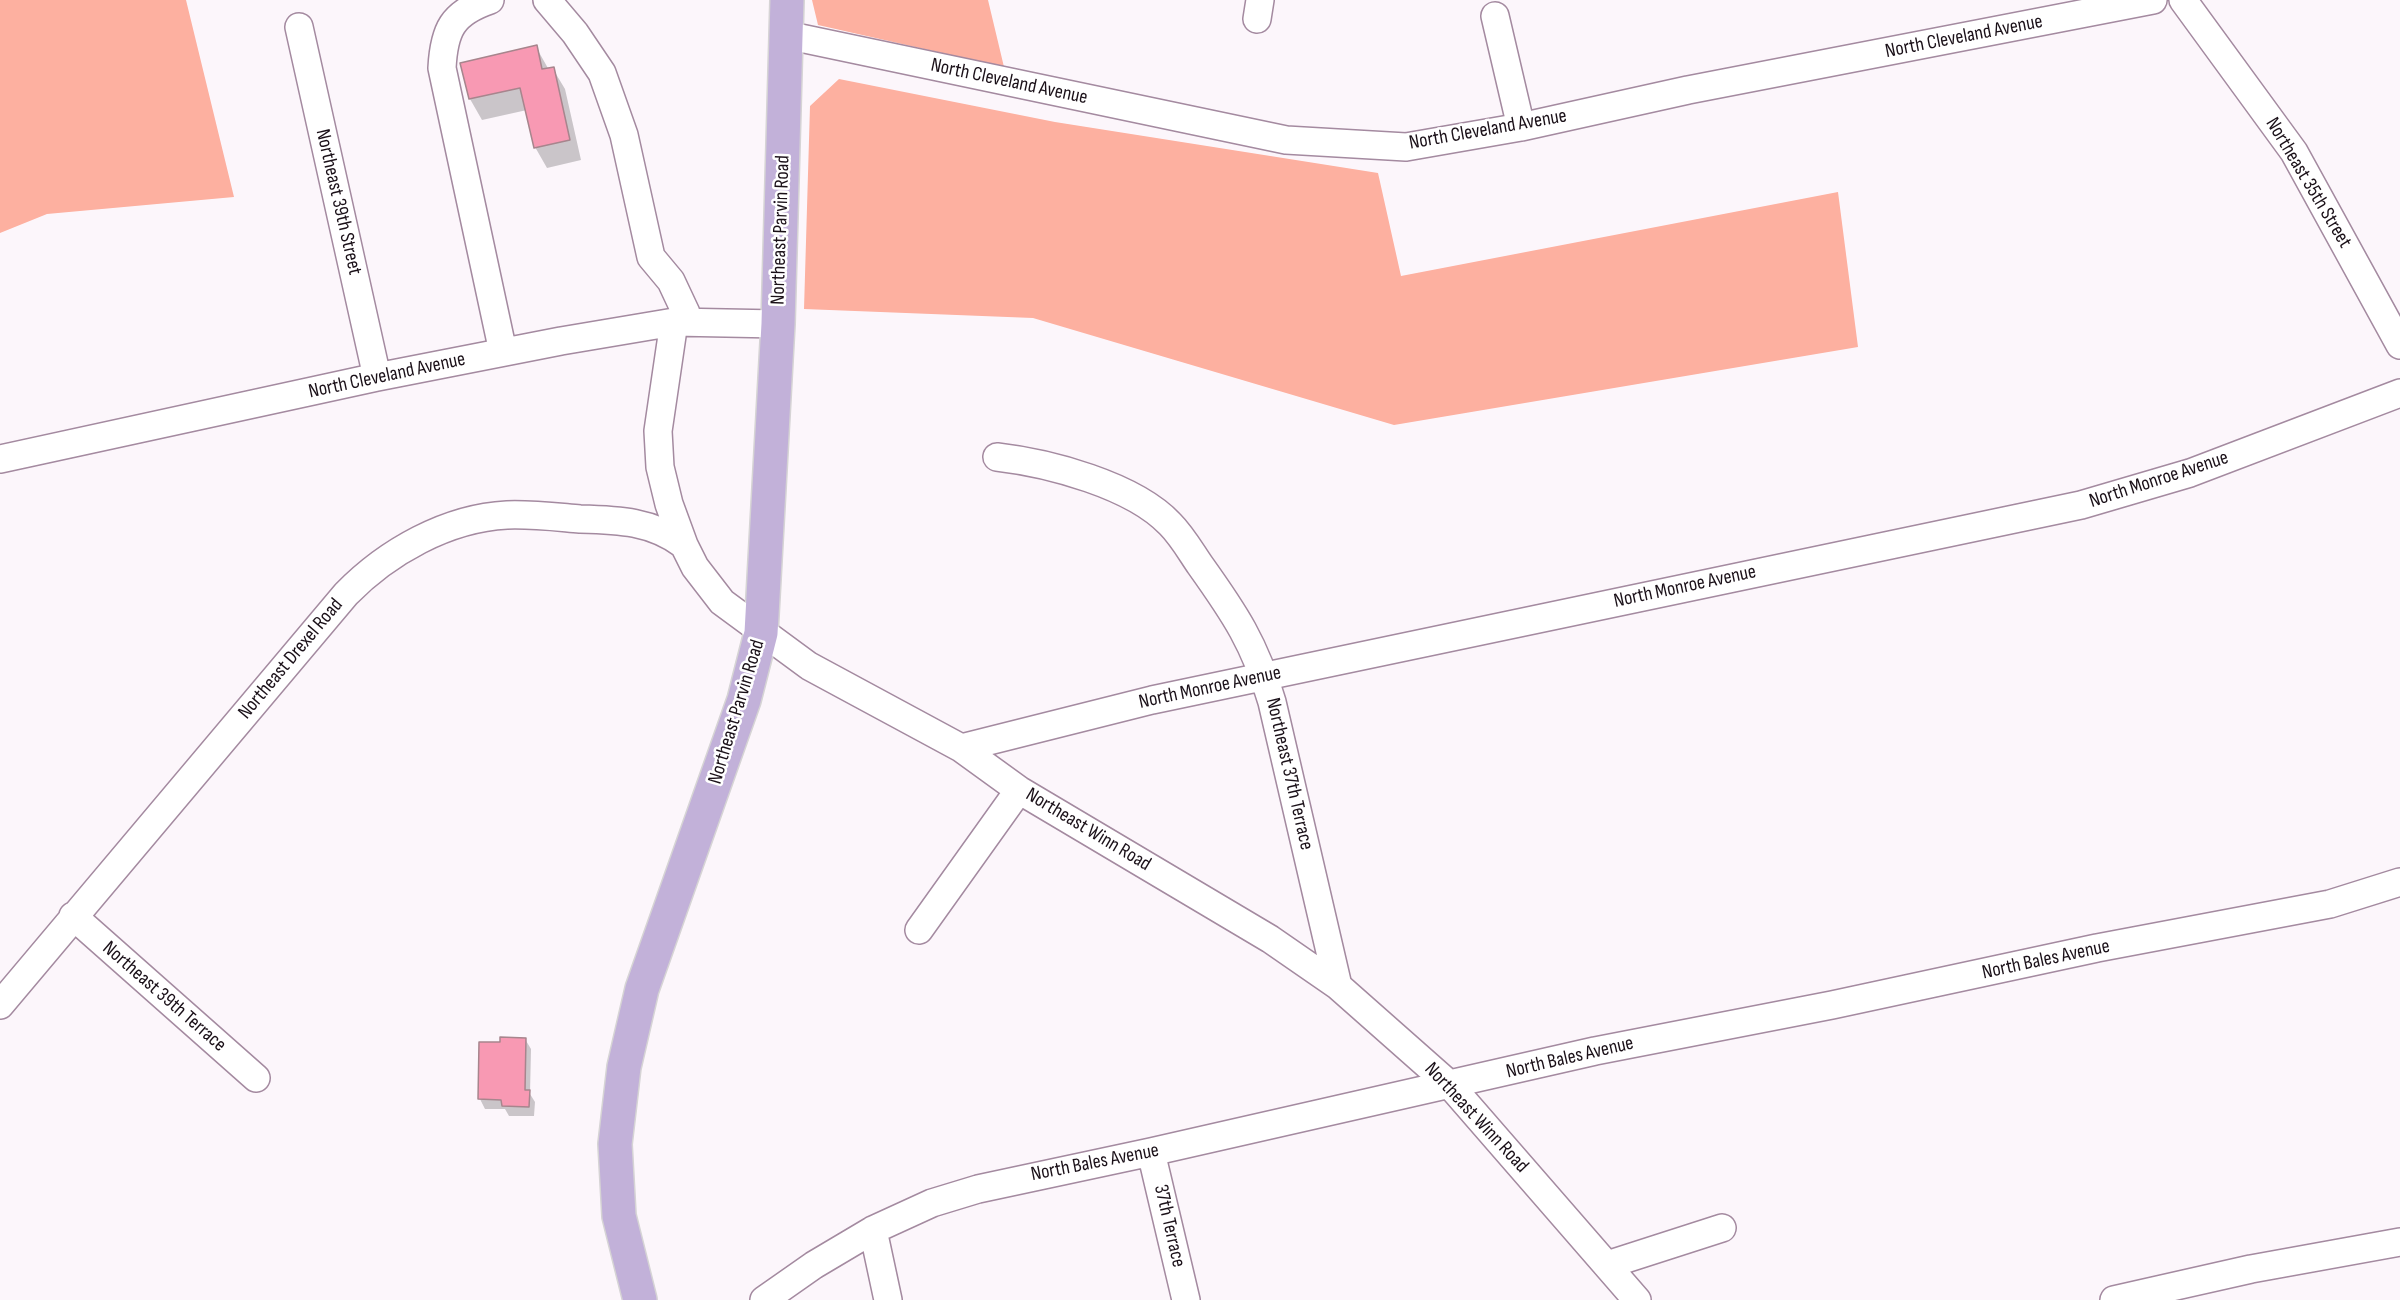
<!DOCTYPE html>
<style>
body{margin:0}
canvas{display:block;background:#fcf6fb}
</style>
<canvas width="2400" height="1300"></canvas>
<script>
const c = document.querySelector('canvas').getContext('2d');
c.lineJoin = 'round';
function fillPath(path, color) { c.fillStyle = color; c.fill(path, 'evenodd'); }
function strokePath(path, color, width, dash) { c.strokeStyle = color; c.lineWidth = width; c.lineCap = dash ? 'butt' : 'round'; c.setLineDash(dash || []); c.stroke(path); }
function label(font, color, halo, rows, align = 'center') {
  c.font = font + ' "Sofia Sans Condensed",sans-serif'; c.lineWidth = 5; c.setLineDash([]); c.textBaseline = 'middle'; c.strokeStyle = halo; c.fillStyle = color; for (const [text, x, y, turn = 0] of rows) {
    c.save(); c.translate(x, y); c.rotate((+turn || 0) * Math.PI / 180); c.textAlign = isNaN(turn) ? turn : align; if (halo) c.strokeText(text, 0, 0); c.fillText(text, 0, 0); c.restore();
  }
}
fillPath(new Path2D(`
 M 0,0 L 186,0 L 234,197 L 47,214 L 0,233 Z
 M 812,0 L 988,0 L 1004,67 L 818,25 Z
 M 839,79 L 1055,122 L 1378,173 L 1401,276 L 1838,192 L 1858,347 L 1394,425 L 1033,318 L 804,309 L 810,106 Z`), '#fdb0a0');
fillPath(new Path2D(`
 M 536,47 L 549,70 L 553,69 L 565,89 L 581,160 L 547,168 L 535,147 L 527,110 L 482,120 L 470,99 L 462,64 Z
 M 525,1039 L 531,1049 L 530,1094 L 535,1102 L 534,1116 L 509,1116 L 505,1109 L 485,1109 L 480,1099 L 501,1044 Z`), '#0003');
const building = new Path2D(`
 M 537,45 L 542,69 L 554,67 L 570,140 L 534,148 L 520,88 L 469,99 L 460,63 Z
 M 500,1037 L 526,1038 L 525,1090 L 530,1090 L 529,1107 L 502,1106 L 501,1100 L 478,1099 L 479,1042 L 500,1042 Z`);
fillPath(building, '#f899b3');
strokePath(building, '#a7858d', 1.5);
const minor = new Path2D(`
 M 490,0 C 452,13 444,30 442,68 L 503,352
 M 547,0 L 575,33 L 602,73 L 624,135 L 651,257 L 671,281 L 686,313 L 683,322
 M 2183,0 L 2294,152 L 2400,345
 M 1495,16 L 1521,127
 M 1257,19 L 1260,0
 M 299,27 L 377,377
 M 786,35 L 1286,140 L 1406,147 L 1521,127 L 1688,90 L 2153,0
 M 674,322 L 658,431 L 660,467 L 669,504 L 684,545 L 695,567 L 722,602 L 809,666 L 961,748 L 1019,790 L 1270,939 L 1338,986 L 1450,1085 L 1637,1300
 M 997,457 C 1049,463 1133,485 1170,524 C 1182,536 1191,552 1200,565 C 1235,614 1255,644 1272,702 L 1338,986
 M 0,459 L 377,377 L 561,341 L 674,322 L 778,324
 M 961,748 L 1152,700 L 2081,505 L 2190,473 L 2400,393
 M 73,916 L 256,1078
 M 919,930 L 1019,790
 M 0,1005 L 346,594 C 387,552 447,518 507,515 C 531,514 556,517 580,519 C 619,520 652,521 684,545
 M 1151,1152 L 1186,1300
 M 873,1230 L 888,1300
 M 1607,1265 L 1722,1228
 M 764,1300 L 814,1265 L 873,1230 L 932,1203 L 978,1189 L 1151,1152 L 1595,1051 L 1832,1005 L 2097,948 L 2330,904 L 2400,882
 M 2114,1300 L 2251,1269 L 2400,1242`);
const major = new Path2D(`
 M 640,1300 L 619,1216 L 615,1144 L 624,1067 L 642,989 L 744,700 L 761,633 L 778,324 L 787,0`);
strokePath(minor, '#a48aa0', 30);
strokePath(major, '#d6d4d5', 36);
strokePath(minor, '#fff', 27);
strokePath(major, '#c2b1d9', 33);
label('20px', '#1a1018', '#fff', [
 ["North Cleveland Avenue",1964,37,-11],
 ["North Cleveland Avenue",1009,82,12],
 ["North Cleveland Avenue",1488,130,-10],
 ["Northeast 35th Street",2308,183,59],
 ["Northeast 39th Street",338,202,77],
 ["Northeast Parvin Road",781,230,-88],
 ["North Cleveland Avenue",387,376,-12],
 ["North Monroe Avenue",2159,480,-18],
 ["North Monroe Avenue",1685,587,-12],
 ["Northeast Drexel Road",291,659,-50],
 ["North Monroe Avenue",1210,688,-12],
 ["Northeast Parvin Road",737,712,-73],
 ["Northeast 37th Terrace",1289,774,77],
 ["Northeast Winn Road",1088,830,31],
 ["North Bales Avenue",2046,960,-12],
 ["Northeast 39th Terrace",164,997,41],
 ["North Bales Avenue",1570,1058,-13],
 ["Northeast Winn Road",1476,1118,47],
 ["North Bales Avenue",1095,1163,-11],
 ["37th Terrace",1169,1226,77]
]);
</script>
